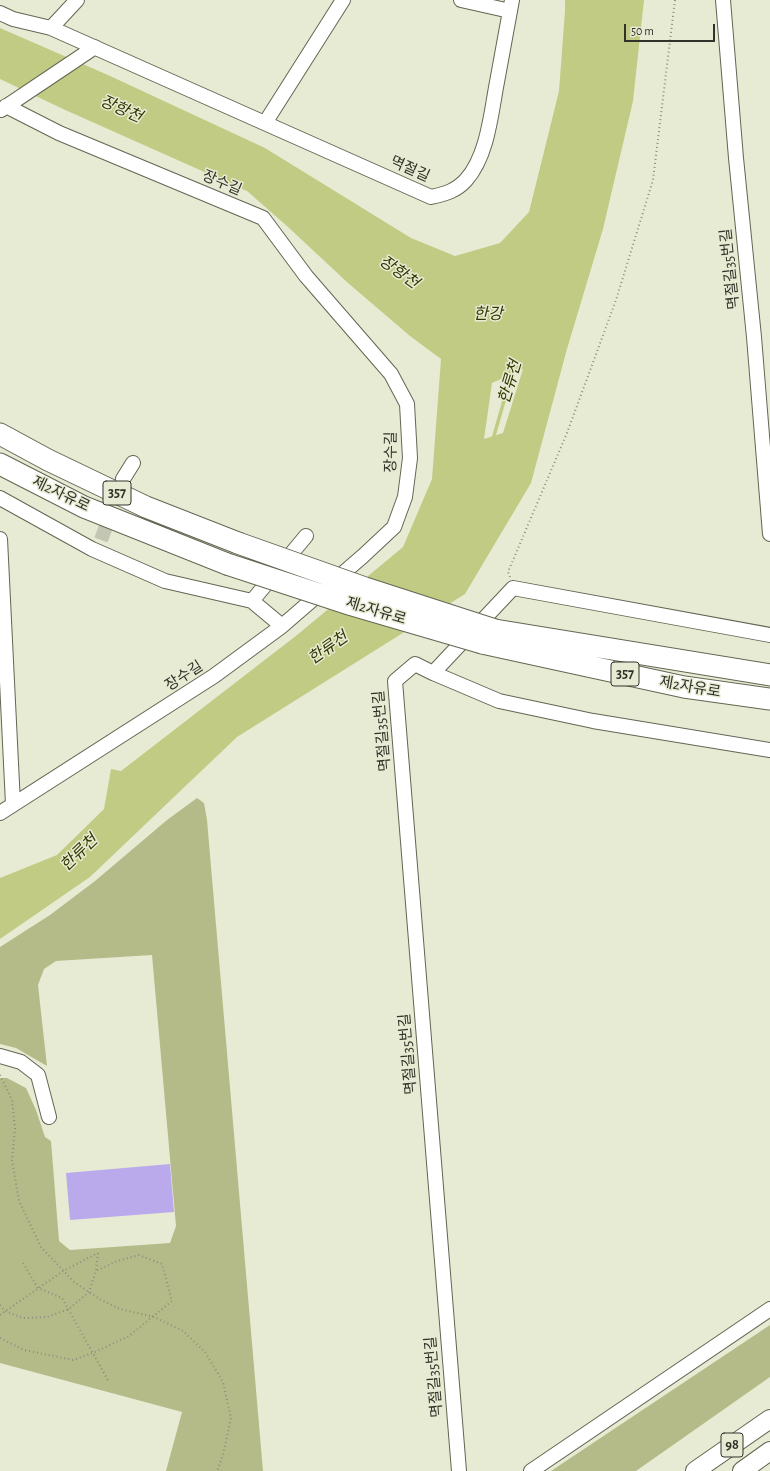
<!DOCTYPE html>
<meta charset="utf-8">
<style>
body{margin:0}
#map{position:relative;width:770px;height:1471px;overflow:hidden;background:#e8ebd4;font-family:"Alegreya Sans",sans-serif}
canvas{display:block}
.scale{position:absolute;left:624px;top:24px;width:91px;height:18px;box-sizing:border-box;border:2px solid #313229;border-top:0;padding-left:5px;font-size:12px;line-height:14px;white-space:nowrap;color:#313229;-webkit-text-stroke:3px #e8ebd4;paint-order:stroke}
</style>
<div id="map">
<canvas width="770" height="1471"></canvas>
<div class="scale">50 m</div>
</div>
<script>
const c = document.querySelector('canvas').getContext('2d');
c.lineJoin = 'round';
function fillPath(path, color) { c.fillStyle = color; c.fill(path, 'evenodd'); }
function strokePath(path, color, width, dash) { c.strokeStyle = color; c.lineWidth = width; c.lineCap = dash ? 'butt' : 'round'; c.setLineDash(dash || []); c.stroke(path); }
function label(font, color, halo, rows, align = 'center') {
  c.font = font + ' "Alegreya Sans","Noto Sans KR",sans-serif'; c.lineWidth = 3; c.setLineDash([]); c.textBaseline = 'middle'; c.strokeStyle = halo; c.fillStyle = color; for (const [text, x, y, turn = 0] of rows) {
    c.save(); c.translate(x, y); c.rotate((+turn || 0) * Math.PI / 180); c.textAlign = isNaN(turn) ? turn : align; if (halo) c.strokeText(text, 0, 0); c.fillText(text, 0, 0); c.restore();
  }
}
fillPath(new Path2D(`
 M 197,798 L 204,803 L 207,820 L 263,1471 L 166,1471 L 182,1412 L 0,1363 L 0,1078 L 7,1078 L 26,1088 L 36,1110 L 45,1137 L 51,1141 L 59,1241 L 70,1250 L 170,1243 L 176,1226 L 152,955 L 56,961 L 44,969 L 38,985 L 47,1066 L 16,1048 L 0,1044 L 0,947 L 50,915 L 95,881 L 167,820 Z
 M 770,1325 L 770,1377 L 636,1471 L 551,1471 Z`), '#b4bb89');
fillPath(new Path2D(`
 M 565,0 L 644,0 L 633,101 L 603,229 L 567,349 L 531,483 L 465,594 L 237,737 L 90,877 L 0,939 L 0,878 L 57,855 L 104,809 L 111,769 L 121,771 L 297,635 L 403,547 L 432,479 L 441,359 L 410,336 L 348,283 L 288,227 L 247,191 L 63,109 L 0,79 L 0,28 L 108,75 L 265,148 L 411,238 L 455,256 L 500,243 L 529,212 L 559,91 L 565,11 ZM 523,369 L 503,433 L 484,439 L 492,383 Z`), '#c2cb84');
strokePath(new Path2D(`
 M 493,439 L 513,370`), '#c2cb84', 3.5);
fillPath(new Path2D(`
 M 170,1164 L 174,1212 L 70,1220 L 66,1173 Z`), '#bbaaeb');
strokePath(new Path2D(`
 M 101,540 L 121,486`), '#c3c6b2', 14, [14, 7]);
const minor = new Path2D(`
 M 461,0 L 510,11
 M 723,0 L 736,158 L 754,337 L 770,534
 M 0,13 L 13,19 L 51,28 L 431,197 C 445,194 456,191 466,180 C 488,155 491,113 497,82 C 502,55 507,27 512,0
 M 51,28 L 77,0
 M 1,110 L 95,47
 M 265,123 L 343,0
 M 123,479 L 133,463
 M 0,498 L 92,549 L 165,581 L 252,601 L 282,626
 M 0,539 L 13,804
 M 252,601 L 306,536
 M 770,635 L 513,588 L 433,673 L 499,701 L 593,721 L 770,750
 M 433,673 L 415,664 L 395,681 L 459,1471
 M 0,813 L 214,676 L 282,626 L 363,556 L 394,527 L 405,497 L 410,458 L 407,404 L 391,374 L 306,276 L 263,218 L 59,133 L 6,106
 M 0,1056 L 21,1062 L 38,1075 L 49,1117
 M 531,1471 L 770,1309`);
const major = new Path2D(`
 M 695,1471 L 770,1419
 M 742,1471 L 770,1451`);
const highway = new Path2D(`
 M 0,434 L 48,460 L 146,507 L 238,543
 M 0,464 L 84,507 L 227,564
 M 495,630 L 770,675
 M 482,643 L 684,687 L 770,699`);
strokePath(minor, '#636652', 16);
strokePath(major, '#636652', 20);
strokePath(highway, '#636652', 23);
strokePath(new Path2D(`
 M 510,577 L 508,572 L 567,433 L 616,300 L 653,180 L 675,0
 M 0,1075 L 12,1100 L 15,1129 L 12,1160 L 19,1201 L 41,1247 L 74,1282 L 101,1300 L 120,1309 L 154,1317 L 183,1331 L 205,1352 L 223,1382 L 231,1418 L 223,1455 L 217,1471
 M 23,1263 L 38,1288 L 62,1298 L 109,1382
 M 0,1305 L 5,1311 L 23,1318 L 47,1317 L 69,1309 L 89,1292 L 96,1271 L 98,1253
 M 0,1315 L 63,1271 L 98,1253
 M 0,1338 L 24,1350 L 73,1360 L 93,1353 L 129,1336 L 172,1301 L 162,1264 L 139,1255 L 117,1261 L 96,1271`), '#8b8d7d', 2, [1, 3]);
strokePath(minor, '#fff', 14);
strokePath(major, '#fff', 18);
strokePath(highway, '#fff', 21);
const highwayBridge = new Path2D(`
 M 238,543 L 365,588 L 495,630
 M 227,564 L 352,605 L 482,643`);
strokePath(highwayBridge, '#636652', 23, []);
strokePath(highwayBridge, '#fff', 21);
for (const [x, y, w] of [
 [117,493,28],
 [625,674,28],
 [732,1445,22]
]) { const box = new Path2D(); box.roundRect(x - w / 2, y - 12, w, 24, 3); c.fillStyle = '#e8ebd4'; c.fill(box); strokePath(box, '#313229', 1); }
label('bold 14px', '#313229', null, [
 ["357",117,493],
 ["357",625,674],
 ["98",732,1445]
]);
label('15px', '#313229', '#e8ebd4', [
 ["멱절길",410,169,24],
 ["장수길",222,183,23],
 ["멱절길35번길",730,269,-96],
 ["장수길",391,452,-89],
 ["제2자유로",61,494,26],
 ["제2자유로",376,611,17],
 ["장수길",184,676,-33],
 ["제2자유로",690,687,10],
 ["멱절길35번길",382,731,-95],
 ["멱절길35번길",408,1054,-95],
 ["멱절길35번길",434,1377,-95]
]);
label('italic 16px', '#333700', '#e8ebd4', [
 ["장항천",121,109,24],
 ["장항천",399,272,36],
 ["한강",488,314],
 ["한류천",510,382,-73],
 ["한류천",328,648,-35],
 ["한류천",79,853,-44]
]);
</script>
